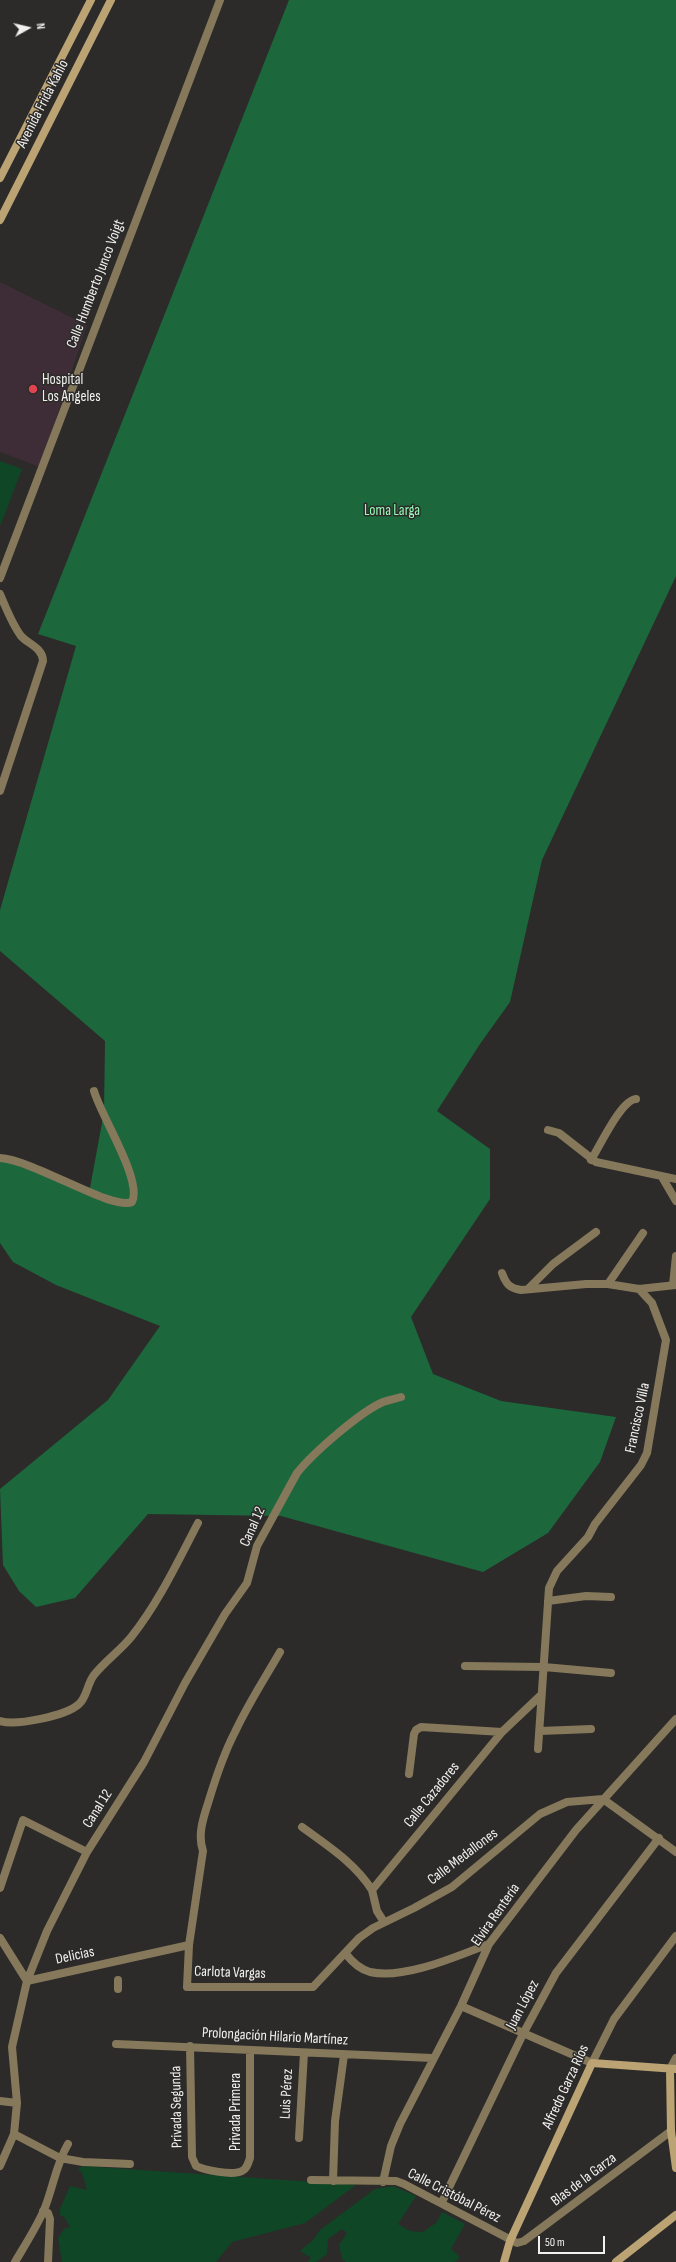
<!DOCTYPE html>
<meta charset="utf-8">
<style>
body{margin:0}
#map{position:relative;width:676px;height:2262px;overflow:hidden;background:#2c2b29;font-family:"Sofia Sans Condensed",sans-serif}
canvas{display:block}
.north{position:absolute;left:8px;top:8px;width:40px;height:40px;-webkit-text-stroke:3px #2c2b29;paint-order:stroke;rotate:82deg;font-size:11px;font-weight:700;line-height:16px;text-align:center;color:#f1f0ef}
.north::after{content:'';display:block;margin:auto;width:14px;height:18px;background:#f1f0ef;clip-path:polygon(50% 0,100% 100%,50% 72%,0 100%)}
.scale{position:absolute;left:538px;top:2236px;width:67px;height:18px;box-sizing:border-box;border:2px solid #f1f0ef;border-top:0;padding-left:5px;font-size:12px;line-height:14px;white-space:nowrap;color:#f1f0ef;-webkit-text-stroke:3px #2c2b29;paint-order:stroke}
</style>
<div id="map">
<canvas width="676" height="2262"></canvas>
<div class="north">N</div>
<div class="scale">50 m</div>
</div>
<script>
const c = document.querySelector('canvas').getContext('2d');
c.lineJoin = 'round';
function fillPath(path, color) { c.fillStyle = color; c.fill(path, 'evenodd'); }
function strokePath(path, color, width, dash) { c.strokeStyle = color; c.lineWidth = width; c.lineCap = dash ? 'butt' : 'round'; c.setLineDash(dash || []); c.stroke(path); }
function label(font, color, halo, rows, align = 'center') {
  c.font = font + ' "Sofia Sans Condensed",sans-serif'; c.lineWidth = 3; c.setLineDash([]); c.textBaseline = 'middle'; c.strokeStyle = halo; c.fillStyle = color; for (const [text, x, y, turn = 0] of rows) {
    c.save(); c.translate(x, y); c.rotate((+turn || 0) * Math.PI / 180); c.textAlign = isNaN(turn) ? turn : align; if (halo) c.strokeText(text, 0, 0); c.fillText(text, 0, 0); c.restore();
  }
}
fillPath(new Path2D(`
 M 0,282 L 87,325 L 40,467 L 0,452 Z`), '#3e2d36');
fillPath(new Path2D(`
 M 0,461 L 22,469 L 1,524 L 0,524 Z
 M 83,2166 L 356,2185 L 305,2223 L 232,2242 L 216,2262 L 62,2262 L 58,2238 L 64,2229 L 70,2227 L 65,2218 L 60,2215 L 60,2209 L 70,2186 L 87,2190 L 82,2173 L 78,2169 Z
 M 393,2186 L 416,2196 L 398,2224 L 410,2231 L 423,2232 L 437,2222 L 442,2212 L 465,2224 L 451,2249 L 460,2257 L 455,2262 L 346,2262 L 342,2259 L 339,2245 L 347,2233 L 342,2229 L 328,2239 L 327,2254 L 316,2262 L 308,2262 L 311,2258 L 300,2251 L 314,2239 L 320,2230 L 375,2189 Z`), '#0f4626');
fillPath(new Path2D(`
 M 289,0 L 676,0 L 676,576 L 542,860 L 510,1002 L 480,1044 L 437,1111 L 490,1149 L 490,1199 L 411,1317 L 433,1374 L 501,1401 L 616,1417 L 600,1462 L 548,1533 L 483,1572 L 281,1516 L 148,1514 L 75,1598 L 36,1607 L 19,1591 L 3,1565 L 0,1489 L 108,1400 L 160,1326 L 56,1285 L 13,1262 L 0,1243 L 0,1160 L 90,1188 L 104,1112 L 105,1041 L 0,951 L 0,910 L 76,646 L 38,634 Z`), '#1c673c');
strokePath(new Path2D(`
 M 0,578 L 220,0
 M 0,594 C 6,608 12,624 21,636 C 28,644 43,648 43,661 L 0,791
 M 548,1130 L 559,1133 L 596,1162 L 676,1179
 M 0,1158 C 34,1160 112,1211 132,1202 C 143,1181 101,1116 94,1091
 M 591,1160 C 600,1146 621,1100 636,1099
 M 662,1177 L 676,1201
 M 502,1273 C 506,1284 509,1288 521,1290 L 586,1284 L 608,1284 L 639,1289 L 676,1285
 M 608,1284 L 643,1233
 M 673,1285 L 676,1256
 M 529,1288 L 553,1264 L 596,1232
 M 548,1601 L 586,1596 L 611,1597
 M 280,1652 C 265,1678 248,1704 235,1732 C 224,1753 216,1777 209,1800 C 204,1816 197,1834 203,1851 L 189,1945 L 187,1987 L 313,1987 L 359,1938 L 373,1928 L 414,1908 L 452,1887 L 540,1814 L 567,1802 L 603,1799 L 676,1852
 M 465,1666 L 544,1667 L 611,1673
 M 0,1721 C 16,1726 66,1716 79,1704 C 87,1697 87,1684 94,1675 C 105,1661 121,1650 132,1636 C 159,1602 178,1561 198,1523
 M 540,1731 L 591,1729
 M 538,1749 L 549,1588 L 557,1571 L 588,1537 L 595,1524 L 641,1465 L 647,1453 L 666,1340 L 652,1303 L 639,1289
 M 409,1774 L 414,1734 L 416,1730 L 421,1727 L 502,1732
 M 302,1827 C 328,1846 355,1863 372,1890
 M 0,1888 L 23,1820 L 87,1852
 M 384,1922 L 377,1911 L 372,1890 L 502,1732 L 540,1696
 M 0,1938 L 27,1981 L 189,1945
 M 346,1954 C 352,1962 360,1969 370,1972 C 404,1980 457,1956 489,1944
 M 118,1989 L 118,1980
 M 461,2006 L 592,2063 L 614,2019 L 676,1936
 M 116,2044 L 432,2058
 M 190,2046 L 192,2157 L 196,2166 C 204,2170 233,2176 242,2171 C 247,2169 248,2163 250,2158 L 250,2051
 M 670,2069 L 676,2058
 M 0,2101 L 17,2103
 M 299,2138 L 304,2053
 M 130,2164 L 83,2162 L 60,2158 L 14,2134 L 17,2103 L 12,2047 L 27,1981 L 47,1931 L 87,1852 L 144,1762 L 185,1683 L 225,1614 L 247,1583 L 257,1546 L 297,1473 C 313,1453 360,1412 383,1402 C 388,1400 395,1399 401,1397
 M 0,2166 L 14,2134
 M 311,2180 L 396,2181 L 404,2184 L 517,2243 L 524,2241 L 671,2131
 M 333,2181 L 335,2121 L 344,2055
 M 383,2182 L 391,2146 L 400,2124 L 461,2006 L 489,1944 L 576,1830 L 676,1719
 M 442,2202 L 523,2034 L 556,1973 L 659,1838
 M 43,2211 L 48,2213 L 50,2219 L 48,2262
 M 15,2262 C 25,2245 36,2228 44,2210 C 53,2188 56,2164 68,2144`), '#86785b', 8);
strokePath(new Path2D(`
 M 0,178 L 91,0
 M 0,220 L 111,0
 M 670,2069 L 671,2131 L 676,2168
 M 504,2262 L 510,2241 L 592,2063 L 676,2069
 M 616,2262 L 676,2215`), '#bba374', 8);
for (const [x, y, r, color] of [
 [33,389,5,"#e0444e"]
]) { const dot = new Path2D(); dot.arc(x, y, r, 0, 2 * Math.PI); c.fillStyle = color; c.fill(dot); strokePath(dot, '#2c2b29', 1.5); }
label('15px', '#f1f0ef', '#2c2b29', [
 ["Avenida Frida Kahlo",43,104,-63],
 ["Calle Humberto Junco Voigt",96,284,-69],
 ["Francisco Villa",638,1418,-78],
 ["Canal 12",253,1527,-66],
 ["Calle Cazadores",432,1795,-51],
 ["Canal 12",98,1809,-58],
 ["Calle Medallones",463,1857,-37],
 ["Elvira Rentería",496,1915,-55],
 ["Delicias",75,1956,-12],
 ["Carlota Vargas",230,1973,2],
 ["Juan López",523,2005,-62],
 ["Prolongación Hilario Martínez",275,2037,3],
 ["Alfredo Garza Ríos",566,2087,-65],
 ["Luis Pérez",287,2094,-87],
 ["Privada Segunda",177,2107,-91],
 ["Privada Primera",236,2112,-90],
 ["Blas de la Garza",584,2180,-37],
 ["Calle Cristóbal Pérez",454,2196,27]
]);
label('15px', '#f1f0ef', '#2c2b29', [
 ["Hospital",42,380],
 ["Los Angeles",42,397]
], 'left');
label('15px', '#97fab7', '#2c2b29', [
 ["Loma Larga",392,511]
]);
</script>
